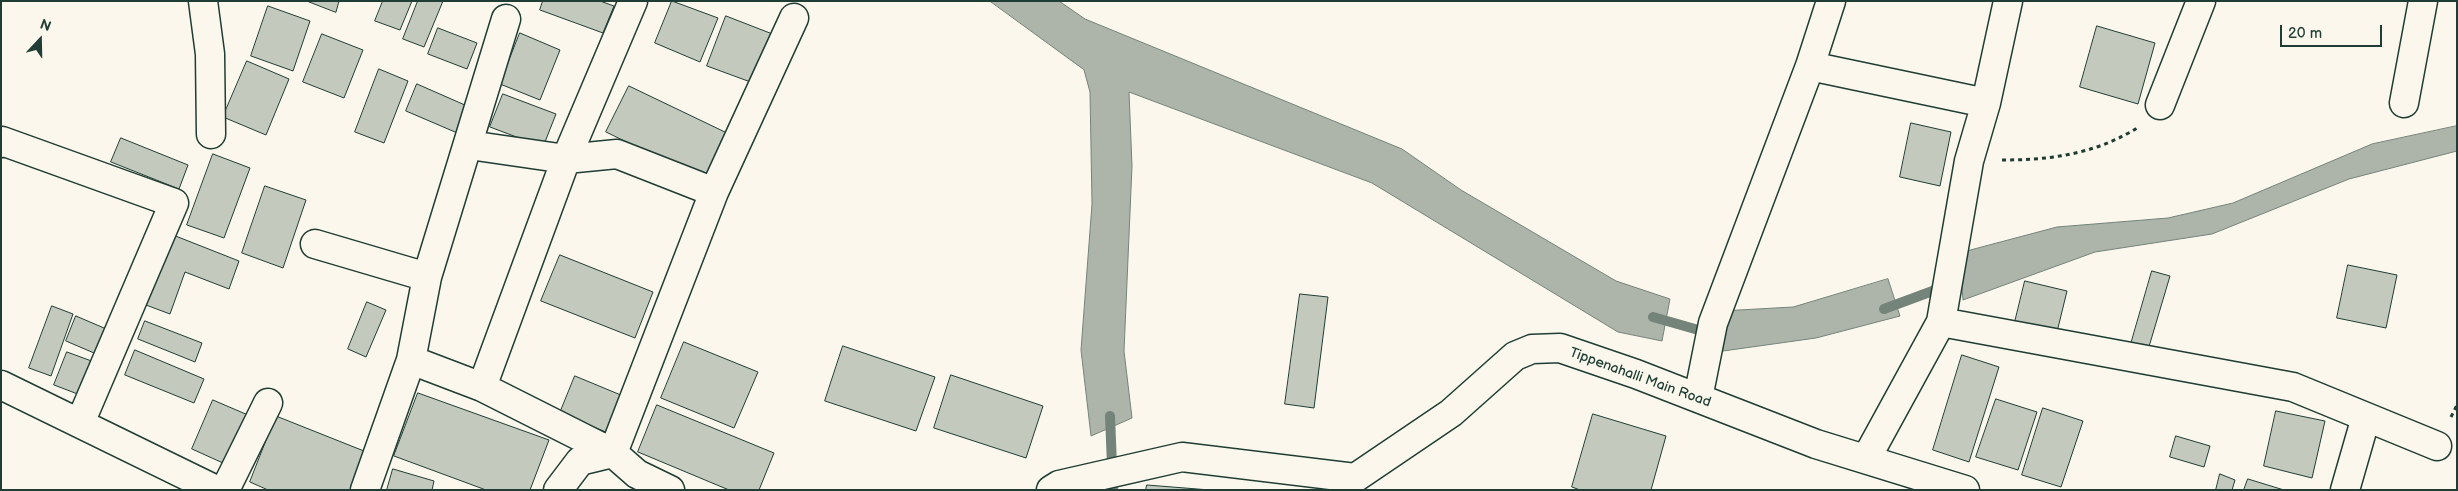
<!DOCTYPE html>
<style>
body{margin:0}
#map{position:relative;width:2458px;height:491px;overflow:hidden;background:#fbf7ec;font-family:"Balsamiq Sans",sans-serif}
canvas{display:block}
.frame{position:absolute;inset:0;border:2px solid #1f3d34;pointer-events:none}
.north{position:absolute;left:15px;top:15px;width:50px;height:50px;-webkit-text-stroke:4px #fbf7ec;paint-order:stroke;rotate:21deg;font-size:14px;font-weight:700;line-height:20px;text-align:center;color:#1f3d34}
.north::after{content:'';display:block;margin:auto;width:18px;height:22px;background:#1f3d34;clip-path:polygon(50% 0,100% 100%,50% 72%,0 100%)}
.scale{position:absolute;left:2280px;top:25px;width:102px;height:22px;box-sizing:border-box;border:2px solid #1f3d34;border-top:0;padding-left:6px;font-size:15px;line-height:18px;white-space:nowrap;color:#1f3d34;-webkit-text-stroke:4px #fbf7ec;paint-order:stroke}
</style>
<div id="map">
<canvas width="2458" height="491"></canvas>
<div class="frame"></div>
<div class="north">N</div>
<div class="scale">20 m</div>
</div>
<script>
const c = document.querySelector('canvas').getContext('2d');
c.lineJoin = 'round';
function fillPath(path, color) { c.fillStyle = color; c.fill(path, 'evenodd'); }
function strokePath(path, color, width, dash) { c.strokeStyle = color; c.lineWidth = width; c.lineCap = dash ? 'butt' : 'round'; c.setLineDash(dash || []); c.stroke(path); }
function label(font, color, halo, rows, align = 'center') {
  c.font = font + ' "Balsamiq Sans",sans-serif'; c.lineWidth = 4.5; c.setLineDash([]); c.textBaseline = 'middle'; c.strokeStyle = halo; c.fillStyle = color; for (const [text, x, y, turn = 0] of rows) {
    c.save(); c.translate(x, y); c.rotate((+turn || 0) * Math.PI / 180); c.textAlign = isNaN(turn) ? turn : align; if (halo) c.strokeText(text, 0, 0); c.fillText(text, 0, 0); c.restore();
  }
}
const water = new Path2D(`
 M 990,1 L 1059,1 L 1085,19 L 1402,149 L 1461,190 L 1616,281 L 1670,299 L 1662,341 L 1618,332 L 1372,183 L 1129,92 L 1132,166 L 1124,351 L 1132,418 L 1091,436 L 1081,350 L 1092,204 L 1090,92 L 1084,70 Z
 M 2457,126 L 2457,151 L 2349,179 L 2212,234 L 2095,252 L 1963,300 L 1959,253 L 2057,227 L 2168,218 L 2233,203 L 2372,144 Z
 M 1888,279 L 1900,316 L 1816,338 L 1716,352 L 1721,311 L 1793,307 Z`);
fillPath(water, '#adb4aa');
strokePath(water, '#74847b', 1);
strokePath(new Path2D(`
 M 1884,309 L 1946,286
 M 1653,317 L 1709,333
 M 1110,416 L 1113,490`), '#74847b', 10);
const building = new Path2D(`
 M 307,1 L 339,1 L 336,12 Z
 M 383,1 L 412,1 L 400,30 L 375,21 Z
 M 418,1 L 443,1 L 424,47 L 403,39 Z
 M 543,1 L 600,1 L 614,6 L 603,33 L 540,10 Z
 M 672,1 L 718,18 L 700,62 L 655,43 Z
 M 268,6 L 310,21 L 293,71 L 251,56 Z
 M 726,16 L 775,35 L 756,84 L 707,66 Z
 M 2097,26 L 2155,43 L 2138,104 L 2080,87 Z
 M 438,28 L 477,43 L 467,69 L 428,54 Z
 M 520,33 L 560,50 L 540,100 L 500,84 Z
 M 322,34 L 363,50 L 344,98 L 303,82 Z
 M 247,61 L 289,79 L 266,135 L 223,117 Z
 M 379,69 L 408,81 L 384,143 L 355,132 Z
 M 417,84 L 474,109 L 462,135 L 406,111 Z
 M 629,86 L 727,133 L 704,180 L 606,132 Z
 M 503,94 L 556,114 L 543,147 L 490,127 Z
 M 1911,123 L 1951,132 L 1940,186 L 1900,177 Z
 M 121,138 L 188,165 L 179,189 L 111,162 Z
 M 213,154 L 250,168 L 224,238 L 187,225 Z
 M 265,186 L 306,200 L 283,268 L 242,253 Z
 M 173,235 L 239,261 L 229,289 L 185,272 L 170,314 L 146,305 Z
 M 560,255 L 653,292 L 635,338 L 541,301 Z
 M 2348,265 L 2397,275 L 2386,328 L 2337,318 Z
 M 2152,271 L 2170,276 L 2148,350 L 2131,344 Z
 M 2025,281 L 2067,291 L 2057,332 L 2015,322 Z
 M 1300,294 L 1328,297 L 1314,408 L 1285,404 Z
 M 367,302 L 386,310 L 366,357 L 348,349 Z
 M 52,306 L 73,314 L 51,376 L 29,368 Z
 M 76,316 L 111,331 L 101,356 L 66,341 Z
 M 145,321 L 202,343 L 195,362 L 138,339 Z
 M 684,342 L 758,372 L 734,428 L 661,398 Z
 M 843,346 L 935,377 L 916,431 L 825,401 Z
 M 135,350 L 204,379 L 194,403 L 125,375 Z
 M 67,352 L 97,363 L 83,396 L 54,385 Z
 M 1962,355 L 1999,367 L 1969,462 L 1933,450 Z
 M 951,375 L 1043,406 L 1026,458 L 934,428 Z
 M 575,376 L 628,398 L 613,435 L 560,413 Z
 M 418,393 L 549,440 L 530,490 L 486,490 L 394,456 Z
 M 1996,399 L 2037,412 L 2018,470 L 1976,457 Z
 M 213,400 L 255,418 L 234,468 L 192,449 Z
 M 657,405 L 774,453 L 759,490 L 729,490 L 638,452 Z
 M 2043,408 L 2083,421 L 2061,487 L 2022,475 Z
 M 2276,411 L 2325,421 L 2312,478 L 2264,466 Z
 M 1593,414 L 1666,436 L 1651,490 L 1580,490 L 1572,487 Z
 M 276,416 L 369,453 L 354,490 L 268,490 L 250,482 Z
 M 2176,436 L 2210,446 L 2204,467 L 2170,457 Z
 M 393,469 L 434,481 L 432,490 L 387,490 Z
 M 2220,474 L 2235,480 L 2232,490 L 2216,490 Z
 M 2248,479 L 2284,490 L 2244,490 Z
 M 1147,485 L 1210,490 L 1146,490 Z`);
fillPath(building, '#c4c9be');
strokePath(building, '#1f3d34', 1);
const minor = new Path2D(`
 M 203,1 L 210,54 L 211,134
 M 1810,66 L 1831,1
 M 2404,103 L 2423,1
 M 2160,105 L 2201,1
 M 1,143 L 2,141 L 174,203 L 80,423
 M 469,145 L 566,159 L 617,154 L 714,192
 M 315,244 L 427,277
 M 1941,322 L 1969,161 L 1986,103 L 2008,1
 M 411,360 L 427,277 L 506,19
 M 1,385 L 216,490
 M 482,387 L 566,159 L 633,1
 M 1698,398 L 1713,323 L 1810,66 L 1986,103
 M 613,453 L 714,192 L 794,18
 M 1866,459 L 1941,322 L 2293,387 L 2437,446
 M 225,490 L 268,403
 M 365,490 L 411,360 L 482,387 L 613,453 L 637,474 L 670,490
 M 558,490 L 580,461 L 613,453
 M 1051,490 L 1059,485 L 1182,457 L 1355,478 L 1451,413 L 1515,356 L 1532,349 L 1560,348 L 1636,374 L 1816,444 L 1965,490
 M 2345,490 L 2366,417`);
strokePath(minor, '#1f3d34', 31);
strokePath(new Path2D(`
 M 2002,160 C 2043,160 2081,156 2119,138 C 2125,134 2133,132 2139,126
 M 2451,417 L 2457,405`), '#1f3d34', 3, [4, 4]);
strokePath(minor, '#fbf7ec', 28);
label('14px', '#1f3d34', '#fbf7ec', [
 ["Tippenahalli Main Road",1640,378,20]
]);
</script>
